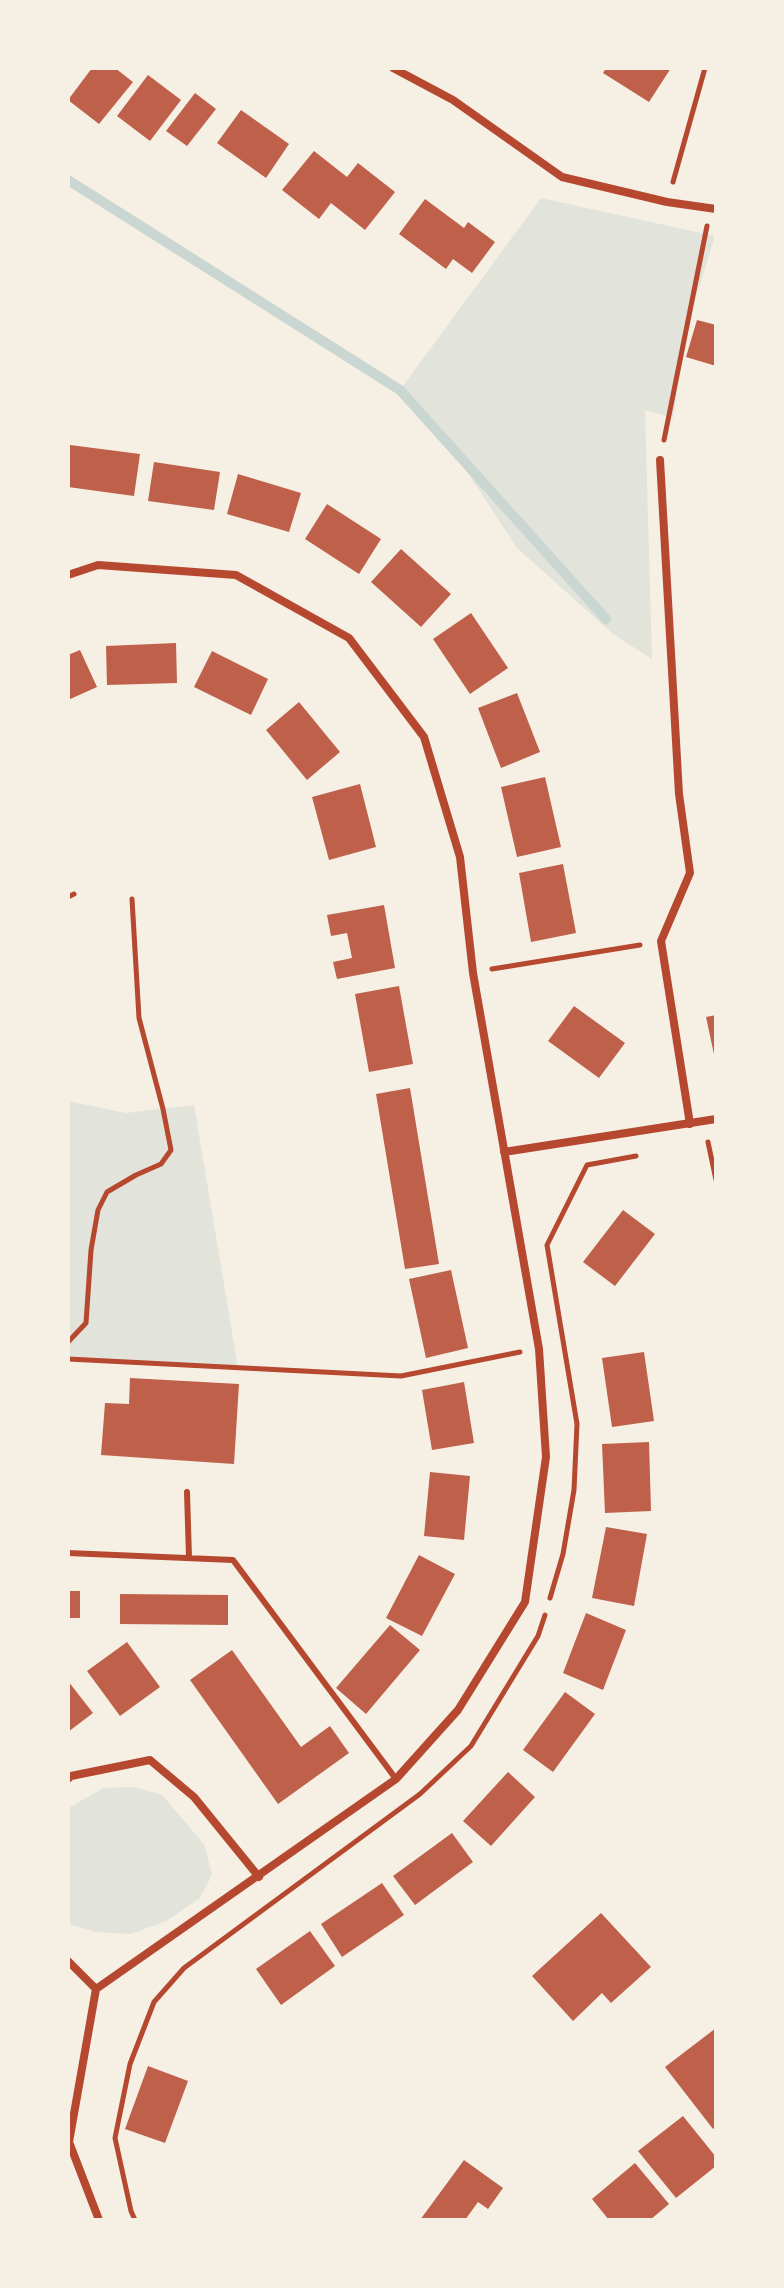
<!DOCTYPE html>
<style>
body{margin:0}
#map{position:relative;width:784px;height:2288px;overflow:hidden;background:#f6efe4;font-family:Poppins,sans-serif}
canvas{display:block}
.frame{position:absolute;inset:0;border:70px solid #f6efe4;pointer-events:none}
</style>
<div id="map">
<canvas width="784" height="2288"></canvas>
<div class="frame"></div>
</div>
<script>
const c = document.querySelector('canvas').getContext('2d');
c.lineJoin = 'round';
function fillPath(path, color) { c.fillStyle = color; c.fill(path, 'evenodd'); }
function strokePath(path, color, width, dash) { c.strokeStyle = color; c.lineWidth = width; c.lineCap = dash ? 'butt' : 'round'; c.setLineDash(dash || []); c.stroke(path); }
fillPath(new Path2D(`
 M 541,198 L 715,236 L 686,329 L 673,418 L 645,410 L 652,659 L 613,634 L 517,548 L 454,452 L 400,390 Z
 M 68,1101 L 126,1113 L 194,1105 L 238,1368 L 68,1361 Z
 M 104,1788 L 135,1787 L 162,1795 L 204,1844 L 212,1875 L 200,1898 L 166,1921 L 131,1934 L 96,1932 L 68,1924 L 68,1808 Z`), '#e2e4dc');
strokePath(new Path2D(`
 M 68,180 L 400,390 L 606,619`), '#c9d6d2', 10);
fillPath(new Path2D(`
 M 92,68 L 115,68 L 133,82 L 99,124 L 68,100 Z
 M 606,68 L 671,68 L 649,102 L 603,73 Z
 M 148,75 L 181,100 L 150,141 L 117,116 Z
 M 195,93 L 216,109 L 187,146 L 166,131 Z
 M 241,110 L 289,144 L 266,178 L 217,143 Z
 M 314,151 L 347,177 L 358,163 L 395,192 L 365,230 L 331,203 L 319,219 L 282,190 Z
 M 425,199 L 464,228 L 468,222 L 495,242 L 472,273 L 453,259 L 446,269 L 399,234 Z
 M 697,320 L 716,325 L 716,366 L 686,357 Z
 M 70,445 L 140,454 L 134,496 L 68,487 Z
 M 154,462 L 220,472 L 214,510 L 148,501 Z
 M 238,474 L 301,493 L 289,532 L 227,514 Z
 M 327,504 L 381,539 L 359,574 L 305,539 Z
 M 401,549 L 451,594 L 421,627 L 371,582 Z
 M 471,613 L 508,668 L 470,694 L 433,639 Z
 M 176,643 L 177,683 L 107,685 L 106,646 Z
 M 80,650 L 97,687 L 68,700 L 68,655 Z
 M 212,651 L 268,679 L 251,715 L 194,687 Z
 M 517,693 L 540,752 L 501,768 L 478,708 Z
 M 299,702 L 340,752 L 307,780 L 266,730 Z
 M 545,777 L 561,847 L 517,857 L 501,787 Z
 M 360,784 L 376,847 L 329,860 L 312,797 Z
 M 563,864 L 576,933 L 531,942 L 519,873 Z
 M 384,905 L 395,968 L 337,979 L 333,962 L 352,958 L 347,933 L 331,936 L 327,915 Z
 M 399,986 L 413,1064 L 369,1072 L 355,994 Z
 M 574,1006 L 625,1043 L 599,1078 L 548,1041 Z
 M 716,1015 L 716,1059 L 715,1059 L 706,1017 Z
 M 410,1088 L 439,1264 L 405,1269 L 376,1094 Z
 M 623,1210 L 655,1234 L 615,1286 L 583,1262 Z
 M 451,1270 L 468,1348 L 426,1358 L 409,1279 Z
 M 644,1352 L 654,1421 L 612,1427 L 602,1358 Z
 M 130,1378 L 239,1384 L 234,1464 L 101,1455 L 105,1403 L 129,1404 Z
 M 464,1382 L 474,1443 L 432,1450 L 422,1390 Z
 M 649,1442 L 651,1511 L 605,1513 L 602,1444 Z
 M 430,1472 L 470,1476 L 464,1540 L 424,1536 Z
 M 606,1527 L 647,1534 L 634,1606 L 592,1598 Z
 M 419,1555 L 455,1574 L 422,1636 L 386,1618 Z
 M 68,1591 L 80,1591 L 80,1618 L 68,1618 Z
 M 120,1594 L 228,1595 L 228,1625 L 120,1624 Z
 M 586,1613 L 626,1630 L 603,1690 L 563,1673 Z
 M 390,1625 L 420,1650 L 366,1714 L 336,1688 Z
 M 127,1642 L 160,1687 L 120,1716 L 87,1671 Z
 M 232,1650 L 301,1747 L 330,1726 L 349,1753 L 278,1804 L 190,1680 Z
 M 68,1681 L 93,1713 L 68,1732 Z
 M 565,1692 L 595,1714 L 553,1772 L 523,1750 Z
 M 508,1772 L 535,1797 L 491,1846 L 463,1821 Z
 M 452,1833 L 473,1862 L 415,1905 L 393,1876 Z
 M 382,1883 L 404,1915 L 342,1957 L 321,1924 Z
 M 601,1913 L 651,1967 L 611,2003 L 602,1993 L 573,2021 L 532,1976 Z
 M 310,1931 L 335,1966 L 281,2005 L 256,1969 Z
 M 716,2028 L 716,2126 L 713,2129 L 665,2067 Z
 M 148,2066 L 188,2081 L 165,2143 L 125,2129 Z
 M 683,2116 L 716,2157 L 716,2166 L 676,2198 L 638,2151 Z
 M 464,2160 L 503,2188 L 488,2209 L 478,2202 L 465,2220 L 420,2220 Z
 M 635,2163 L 669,2204 L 650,2220 L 609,2220 L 592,2199 Z`), '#bf614a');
strokePath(new Path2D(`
 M 673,182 L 705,68
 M 664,440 L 707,226
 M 68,897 L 74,894
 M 492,969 L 640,945
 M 708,1142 L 716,1180
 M 68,1342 L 86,1323 L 91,1250 L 98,1210 L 107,1192 L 136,1175 L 161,1164 L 171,1150 L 163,1109 L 139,1018 L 132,899
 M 68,1359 L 401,1376 L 520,1352
 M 550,1598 L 563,1554 L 574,1490 L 577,1424 L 547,1245 L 587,1165 L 636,1156
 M 135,2220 L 131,2211 L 115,2138 L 130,2064 L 154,2002 L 184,1968 L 420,1794 L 471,1746 L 538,1636 L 545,1615`), '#b5482f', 5);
strokePath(new Path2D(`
 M 187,1492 L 189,1558
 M 68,1553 L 233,1560 L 396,1779`), '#b5482f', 6);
strokePath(new Path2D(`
 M 393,68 L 453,100 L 562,177 L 667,202 L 716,209
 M 660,460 L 679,794 L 690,873 L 661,941 L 690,1124
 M 68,575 L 98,565 L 236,575 L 349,638 L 424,737 L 460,857 L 473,973 L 539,1349 L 546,1457 L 525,1602 L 458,1710 L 396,1779 L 96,1989 L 69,2142 L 99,2220
 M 504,1152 L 716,1119
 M 68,1779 L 71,1776 L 150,1760 L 194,1797 L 259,1877
 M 68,1961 L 96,1989`), '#b5482f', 8);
</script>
